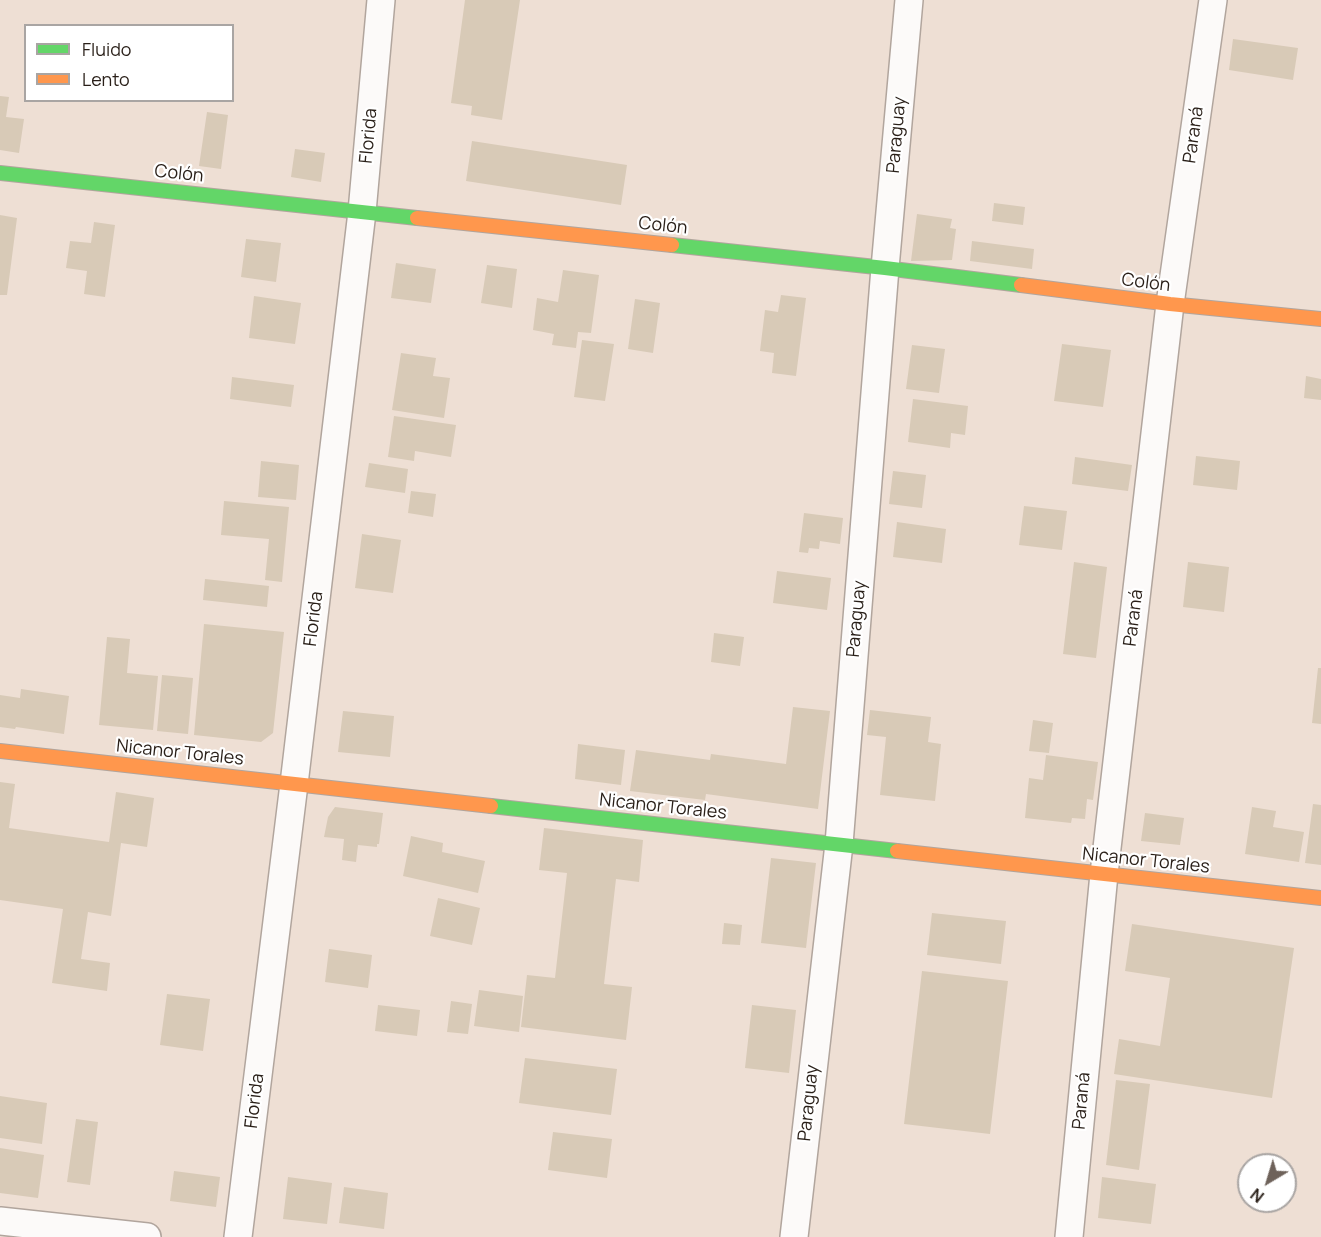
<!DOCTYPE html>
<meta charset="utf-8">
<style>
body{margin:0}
#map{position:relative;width:1321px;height:1237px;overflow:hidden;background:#eedfd4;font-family:Manrope,sans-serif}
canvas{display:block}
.legend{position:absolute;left:24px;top:24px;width:210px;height:78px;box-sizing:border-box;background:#fff;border:2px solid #a9a5a3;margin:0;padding:8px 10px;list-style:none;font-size:18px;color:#291f18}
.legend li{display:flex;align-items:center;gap:12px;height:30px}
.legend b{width:30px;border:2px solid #a9a5a3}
.north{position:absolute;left:1237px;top:1153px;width:60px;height:60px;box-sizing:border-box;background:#fff;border:2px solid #a9a5a3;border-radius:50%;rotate:218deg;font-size:16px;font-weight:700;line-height:24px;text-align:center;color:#291f18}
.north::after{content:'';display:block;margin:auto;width:21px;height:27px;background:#6e625a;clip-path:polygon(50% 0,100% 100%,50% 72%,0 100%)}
</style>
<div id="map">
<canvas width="1321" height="1237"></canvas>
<ul class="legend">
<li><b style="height:8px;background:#63d668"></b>Fluido</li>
<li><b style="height:8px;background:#ff974d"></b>Lento</li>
</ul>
<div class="north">N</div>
</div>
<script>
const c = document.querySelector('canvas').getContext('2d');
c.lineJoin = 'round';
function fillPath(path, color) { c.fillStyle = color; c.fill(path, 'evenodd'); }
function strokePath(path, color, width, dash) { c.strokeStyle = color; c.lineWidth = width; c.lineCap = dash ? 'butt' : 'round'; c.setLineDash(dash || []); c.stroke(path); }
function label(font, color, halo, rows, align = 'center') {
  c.font = font + ' Manrope,sans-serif'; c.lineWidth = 4.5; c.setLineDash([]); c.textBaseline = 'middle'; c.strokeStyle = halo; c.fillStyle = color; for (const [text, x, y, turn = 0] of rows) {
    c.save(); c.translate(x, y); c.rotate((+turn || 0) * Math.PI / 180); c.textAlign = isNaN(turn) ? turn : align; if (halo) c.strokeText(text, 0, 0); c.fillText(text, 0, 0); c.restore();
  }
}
fillPath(new Path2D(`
 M 465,0 L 520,0 L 502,120 L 471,115 L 472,106 L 451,103 Z
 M 1233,39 L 1298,48 L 1293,80 L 1229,70 Z
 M 0,96 L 9,97 L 6,117 L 24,119 L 19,153 L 0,150 Z
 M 207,112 L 228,115 L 221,169 L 199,166 Z
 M 472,141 L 627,165 L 621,205 L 466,181 Z
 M 295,149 L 325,153 L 321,182 L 291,177 Z
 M 994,203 L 1025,207 L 1023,225 L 992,221 Z
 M 917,214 L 952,219 L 950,228 L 956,229 L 952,260 L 911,261 Z
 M 0,215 L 17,218 L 7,295 L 0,295 Z
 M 94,222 L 115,225 L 105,297 L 84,294 L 87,271 L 66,268 L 70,241 L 91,243 Z
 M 246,239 L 281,243 L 276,282 L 241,277 Z
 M 972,241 L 1034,249 L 1032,269 L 970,261 Z
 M 396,263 L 436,269 L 431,303 L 391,298 Z
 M 487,265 L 517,269 L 512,308 L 481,303 Z
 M 563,270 L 599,275 L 591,333 L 578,332 L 576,348 L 552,345 L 554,334 L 533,330 L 537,298 L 558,302 Z
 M 781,295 L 806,298 L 796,376 L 772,373 L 774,353 L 760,351 L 765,310 L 778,312 Z
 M 254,296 L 301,303 L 295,344 L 249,338 Z
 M 635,299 L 660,303 L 653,353 L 628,349 Z
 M 582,340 L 614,344 L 605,401 L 574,397 Z
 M 1062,344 L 1111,350 L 1103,407 L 1054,401 Z
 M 912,345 L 945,349 L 939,393 L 906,389 Z
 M 401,353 L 436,358 L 433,376 L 450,378 L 444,418 L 392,410 Z
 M 1306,376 L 1321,379 L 1321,400 L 1304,398 Z
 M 232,377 L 294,385 L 291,407 L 230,399 Z
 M 913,399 L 968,406 L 965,435 L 951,433 L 950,448 L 908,442 Z
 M 394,416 L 456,425 L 451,457 L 415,451 L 414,461 L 388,457 Z
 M 1196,456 L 1240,461 L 1237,490 L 1193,485 Z
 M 1075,457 L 1132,465 L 1128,491 L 1072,484 Z
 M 261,461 L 299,465 L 296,500 L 258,497 Z
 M 369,463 L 408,469 L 405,493 L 365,487 Z
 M 893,471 L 926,475 L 922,508 L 889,504 Z
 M 411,491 L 436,494 L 433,517 L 408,513 Z
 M 224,501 L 289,507 L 282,582 L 265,580 L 269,539 L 221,535 Z
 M 1024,506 L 1067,511 L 1062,550 L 1019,545 Z
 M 804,513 L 843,518 L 840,544 L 820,541 L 819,549 L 809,548 L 808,553 L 799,552 Z
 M 897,522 L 946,529 L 942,563 L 893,557 Z
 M 362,534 L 401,540 L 393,593 L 355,588 Z
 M 1074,562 L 1107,567 L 1096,658 L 1063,654 Z
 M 1188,562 L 1229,567 L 1224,612 L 1183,607 Z
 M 777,571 L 831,578 L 827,610 L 773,603 Z
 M 205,579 L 269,586 L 267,607 L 203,600 Z
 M 204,624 L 284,632 L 273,733 L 261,742 L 194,735 Z
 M 714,633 L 744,637 L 740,666 L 711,662 Z
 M 107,637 L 130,639 L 127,673 L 158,676 L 153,730 L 99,725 Z
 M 1318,668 L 1321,668 L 1321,724 L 1312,723 Z
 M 162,675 L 193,678 L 188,734 L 157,731 Z
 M 21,689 L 69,696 L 64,734 L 16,727 L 15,729 L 0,727 L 0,695 L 20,698 Z
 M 793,707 L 830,711 L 818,809 L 706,794 L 705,800 L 630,791 L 636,750 L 710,760 L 711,754 L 786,764 Z
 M 870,710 L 931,717 L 928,742 L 941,744 L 935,801 L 880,795 L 886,737 L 867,735 Z
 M 343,711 L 394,716 L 390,757 L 338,752 Z
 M 1033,720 L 1053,723 L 1049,753 L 1029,751 Z
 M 578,744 L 625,750 L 621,785 L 575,779 Z
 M 1046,755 L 1098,762 L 1093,800 L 1087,799 L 1085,819 L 1072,818 L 1071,823 L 1025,818 L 1029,778 L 1043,780 Z
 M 0,782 L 15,784 L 9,828 L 109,842 L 116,792 L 154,798 L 147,847 L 121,843 L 111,916 L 88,912 L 81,959 L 110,963 L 107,991 L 52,983 L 63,909 L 0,900 Z
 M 1313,804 L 1321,805 L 1321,865 L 1305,863 Z
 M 335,807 L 383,813 L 379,844 L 377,844 L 377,847 L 358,845 L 356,862 L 342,860 L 344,839 L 324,837 L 328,817 Z
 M 1252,807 L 1276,811 L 1273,827 L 1304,832 L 1299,862 L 1245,854 Z
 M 1145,813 L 1184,818 L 1180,845 L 1141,841 Z
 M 544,828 L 643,840 L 639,882 L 616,879 L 604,984 L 632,987 L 626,1040 L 521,1027 L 527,975 L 555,978 L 567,873 L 539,870 Z
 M 411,836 L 443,843 L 442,852 L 485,861 L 478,893 L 403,876 Z
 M 771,858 L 816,863 L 806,948 L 761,943 Z
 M 438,898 L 480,908 L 472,945 L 430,936 Z
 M 932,913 L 1006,921 L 1001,964 L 927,955 Z
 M 724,923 L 742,925 L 740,945 L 722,944 Z
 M 1132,924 L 1294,948 L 1272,1098 L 1114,1074 L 1119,1039 L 1160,1046 L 1170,978 L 1125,971 Z
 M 329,949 L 372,955 L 368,988 L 325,982 Z
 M 922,971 L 1008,981 L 990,1134 L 904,1124 Z
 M 479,990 L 523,996 L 519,1032 L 474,1026 Z
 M 167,994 L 210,999 L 203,1051 L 160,1045 Z
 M 451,1001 L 472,1004 L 468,1034 L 447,1032 Z
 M 378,1005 L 420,1010 L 417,1036 L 375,1031 Z
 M 752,1005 L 796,1010 L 789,1073 L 745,1068 Z
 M 525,1058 L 617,1069 L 611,1115 L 519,1103 Z
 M 1116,1080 L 1150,1084 L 1139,1170 L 1106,1165 Z
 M 0,1096 L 47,1103 L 42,1144 L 0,1138 Z
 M 76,1119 L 98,1122 L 90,1185 L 67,1182 Z
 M 553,1132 L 612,1139 L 607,1178 L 548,1170 Z
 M 0,1148 L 44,1155 L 38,1198 L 0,1193 Z
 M 174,1171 L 220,1177 L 216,1207 L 170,1201 Z
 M 288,1177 L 332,1183 L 327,1224 L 283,1219 Z
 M 1102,1177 L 1156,1184 L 1151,1224 L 1098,1218 Z
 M 344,1187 L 388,1193 L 384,1229 L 339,1223 Z`), '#d8cab7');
const street = new Path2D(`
 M 0,1221 L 147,1237
 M 238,1237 L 294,784 L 362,212 L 381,0
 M 794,1237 L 839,844 L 885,268 L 909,0
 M 1069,1237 L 1104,874 L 1170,304 L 1213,0`);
const fast = new Path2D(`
 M 0,173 L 417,218
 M 672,245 L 885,268 L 1021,285
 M 491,806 L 897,851`);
const slow = new Path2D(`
 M 417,218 L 672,245
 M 1021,285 L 1170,304 L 1321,319
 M 0,751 L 491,806
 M 897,851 L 1321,898`);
strokePath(street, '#b1a59d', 30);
strokePath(fast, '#b1a59d', 16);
strokePath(slow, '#b1a59d', 16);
strokePath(street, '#fcfaf9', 27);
strokePath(fast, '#63d668', 14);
strokePath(slow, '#ff974d', 14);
label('18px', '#291f18', '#fff', [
 ["Paraguay",897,135,-85],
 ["Paraná",1194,135,-82],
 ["Florida",369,136,-85],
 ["Colón",179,174,6],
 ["Colón",663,226,6],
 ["Colón",1146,283,7],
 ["Paraná",1134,618,-83],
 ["Florida",314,619,-83],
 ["Paraguay",857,619,-85],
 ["Nicanor Torales",180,753,6],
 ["Nicanor Torales",663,807,6],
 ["Nicanor Torales",1146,861,6],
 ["Florida",255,1101,-83],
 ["Paraná",1082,1101,-85],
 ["Paraguay",809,1103,-84]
]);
</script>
